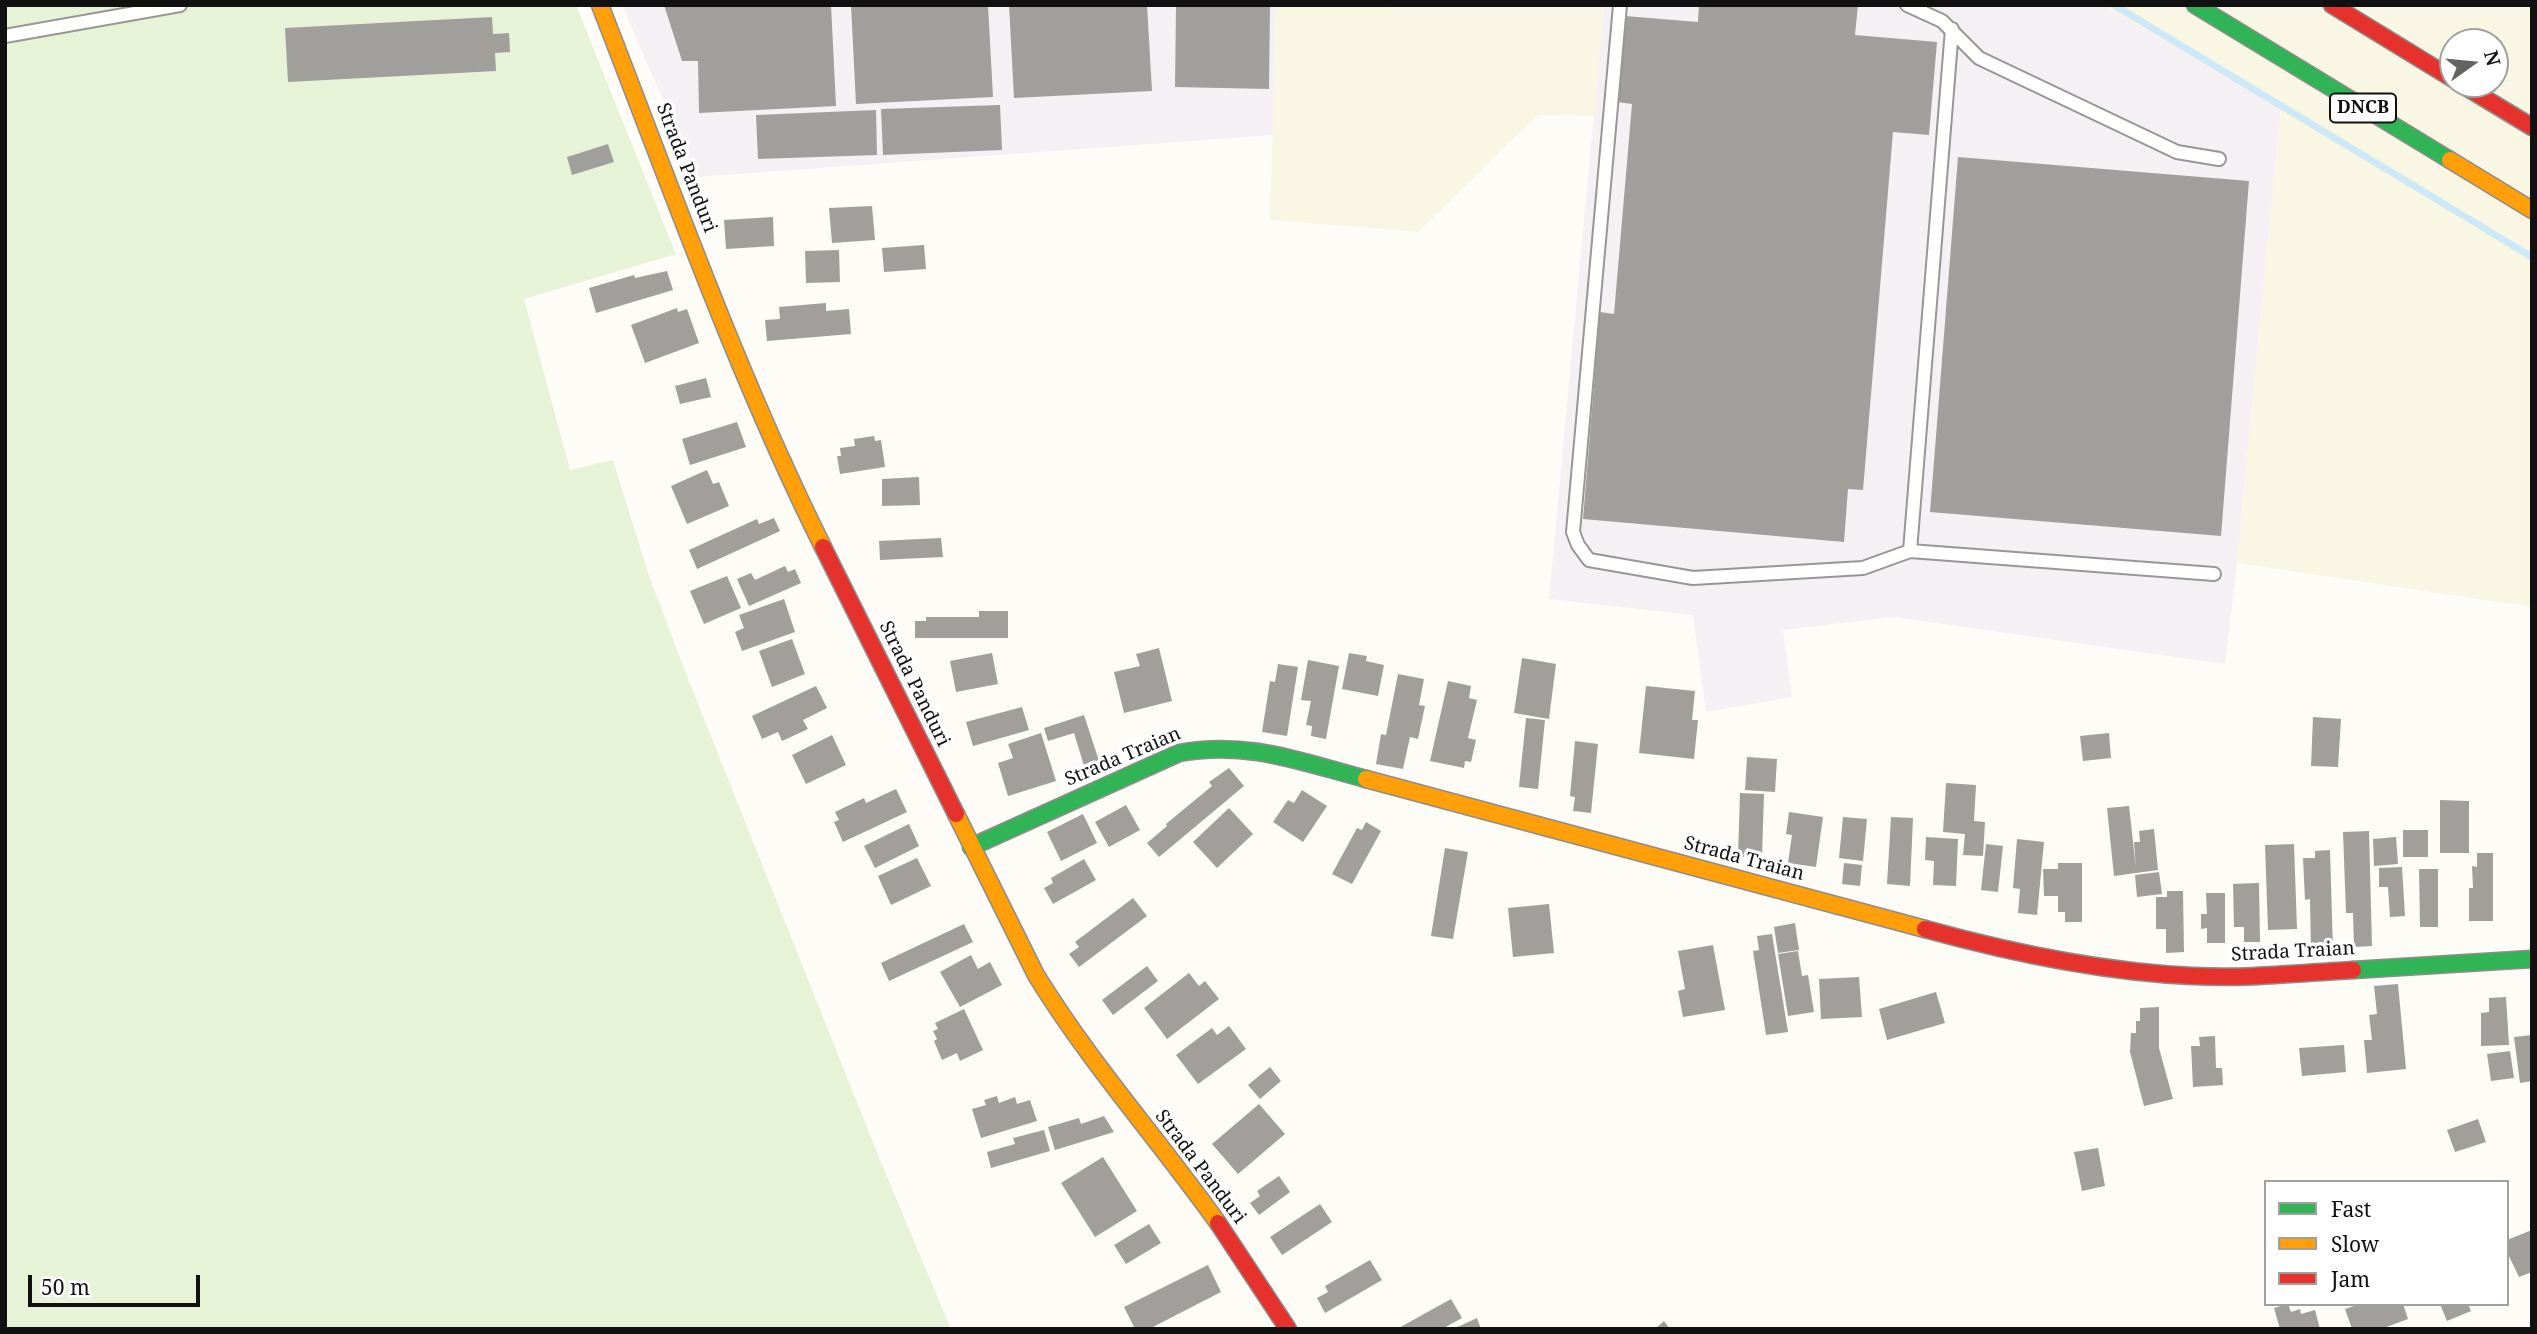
<!DOCTYPE html>
<style>
body{margin:0}
#map{position:relative;width:2537px;height:1334px;overflow:hidden;background:#fdfcf7;font-family:"Noto Serif",serif}
canvas{display:block}
.frame{position:absolute;inset:0;border:7px solid #111;pointer-events:none}
.legend{position:absolute;left:2264px;top:1180px;width:245px;height:126px;box-sizing:border-box;background:#fff;border:2px solid #a0a0a0;margin:0;padding:9px 12px;list-style:none;font-size:21px;color:#111}
.legend li{display:flex;align-items:center;gap:14px;height:35px}
.legend b{width:35px;border:2px solid #a0a0a0}
.north{position:absolute;left:2439px;top:28px;width:70px;height:70px;box-sizing:border-box;background:#fff;border:2px solid #a0a0a0;border-radius:50%;rotate:75deg;font-size:19px;font-weight:700;line-height:28px;text-align:center;color:#111}
.north::after{content:'';display:block;margin:auto;width:24px;height:32px;background:#646362;clip-path:polygon(50% 0,100% 100%,50% 72%,0 100%)}
.scale{position:absolute;left:28px;top:1275px;width:172px;height:32px;box-sizing:border-box;border:4px solid #111;border-top:0;padding-left:9px;font-size:21px;line-height:24px;white-space:nowrap;color:#111;-webkit-text-stroke:5px #fff;paint-order:stroke}
</style>
<div id="map">
<canvas width="2537" height="1334"></canvas>
<div class="frame"></div>
<ul class="legend">
<li><b style="height:9px;background:#30b455"></b>Fast</li>
<li><b style="height:9px;background:#ff9f0a"></b>Slow</li>
<li><b style="height:9px;background:#e5322d"></b>Jam</li>
</ul>
<div class="north">N</div>
<div class="scale">50 m</div>
</div>
<script>
const c = document.querySelector('canvas').getContext('2d');
c.lineJoin = 'round';
function fillPath(path, color) { c.fillStyle = color; c.fill(path, 'evenodd'); }
function strokePath(path, color, width, dash) { c.strokeStyle = color; c.lineWidth = width; c.lineCap = dash ? 'butt' : 'round'; c.setLineDash(dash || []); c.stroke(path); }
function label(font, color, halo, rows, align = 'center') {
  c.font = font + ' "Noto Serif",serif'; c.lineWidth = 7; c.setLineDash([]); c.textBaseline = 'middle'; c.strokeStyle = halo; c.fillStyle = color; for (const [text, x, y, turn = 0] of rows) {
    c.save(); c.translate(x, y); c.rotate((+turn || 0) * Math.PI / 180); c.textAlign = isNaN(turn) ? turn : align; if (halo) c.strokeText(text, 0, 0); c.fillText(text, 0, 0); c.restore();
  }
}
fillPath(new Path2D(`
 M 622,5 L 1388,5 L 1388,8 L 1276,9 L 1273,135 L 696,177 Z
 M 1604,5 L 2103,5 L 2281,106 L 2237,563 L 2225,664 L 1894,617 L 1783,630 L 1792,697 L 1706,712 L 1693,615 L 1549,599 Z`), '#f5f0f3');
fillPath(new Path2D(`
 M 1388,5 L 1604,5 L 1594,116 L 1538,115 L 1418,232 L 1270,220 L 1276,8 L 1388,8 Z
 M 2103,5 L 2532,5 L 2532,607 L 2237,563 L 2281,107 ZM 2453,42 L 2495,42 L 2495,84 L 2453,84 Z`), '#f9f7e4');
fillPath(new Path2D(`
 M 5,5 L 576,5 L 676,254 L 524,299 L 570,470 L 613,460 L 648,573 L 683,666 L 882,1165 L 951,1329 L 5,1329 Z`), '#e7f3d7');
strokePath(new Path2D(`
 M 2114,5 L 2532,257`), '#cde8f7', 7);
fillPath(new Path2D(`
 M 664,5 L 831,5 L 836,106 L 699,113 L 698,61 L 682,61 Z
 M 851,5 L 988,5 L 993,97 L 856,104 Z
 M 1009,5 L 1147,5 L 1152,91 L 1014,98 Z
 M 1176,5 L 1270,5 L 1269,89 L 1175,87 Z
 M 1699,5 L 1858,5 L 1855,35 L 1937,42 L 1929,135 L 1893,132 L 1863,490 L 1848,489 L 1844,542 L 1583,519 L 1600,312 L 1614,314 L 1632,104 L 1618,102 L 1625,16 L 1698,22 Z
 M 492,17 L 493,34 L 509,33 L 510,52 L 495,53 L 496,71 L 288,82 L 285,28 Z
 M 1000,105 L 1002,150 L 883,155 L 881,109 Z
 M 876,110 L 877,155 L 758,159 L 756,115 Z
 M 608,144 L 614,162 L 572,175 L 567,157 Z
 M 1958,157 L 2249,181 L 2221,536 L 1930,512 Z
 M 872,206 L 875,240 L 832,243 L 829,208 Z
 M 773,217 L 774,246 L 726,249 L 724,220 Z
 M 924,245 L 926,269 L 884,272 L 882,248 Z
 M 839,250 L 840,282 L 806,283 L 805,251 Z
 M 667,271 L 673,290 L 596,313 L 589,288 L 634,275 L 635,278 Z
 M 826,303 L 826,311 L 849,309 L 851,334 L 767,341 L 765,320 L 780,319 L 779,307 Z
 M 677,308 L 678,312 L 687,309 L 699,343 L 645,363 L 631,325 Z
 M 706,378 L 711,397 L 680,404 L 675,386 Z
 M 737,422 L 746,447 L 690,465 L 682,439 Z
 M 874,436 L 875,441 L 881,440 L 885,467 L 840,474 L 837,456 L 841,456 L 840,448 L 855,446 L 854,439 Z
 M 707,470 L 713,484 L 719,482 L 729,506 L 687,524 L 671,486 Z
 M 919,477 L 920,505 L 882,506 L 882,479 Z
 M 774,518 L 780,531 L 697,569 L 689,550 L 757,519 L 759,524 Z
 M 941,538 L 943,557 L 880,560 L 879,541 Z
 M 785,566 L 788,572 L 795,569 L 801,583 L 749,606 L 737,579 L 751,573 L 755,580 Z
 M 727,576 L 741,608 L 704,624 L 690,591 Z
 M 784,599 L 795,632 L 742,651 L 735,632 L 744,628 L 739,615 Z
 M 979,611 L 1008,611 L 1008,638 L 915,638 L 915,621 L 926,621 L 926,617 L 979,617 Z
 M 792,639 L 805,674 L 772,687 L 759,651 Z
 M 1159,648 L 1172,701 L 1124,713 L 1114,672 L 1140,666 L 1136,654 Z
 M 992,653 L 998,684 L 956,692 L 950,661 Z
 M 1349,653 L 1367,656 L 1366,661 L 1384,665 L 1378,696 L 1342,689 Z
 M 1522,658 L 1556,664 L 1549,719 L 1514,713 Z
 M 1308,660 L 1339,666 L 1326,739 L 1311,736 L 1312,726 L 1306,725 L 1311,701 L 1301,700 Z
 M 1278,664 L 1298,667 L 1287,736 L 1262,732 L 1270,681 L 1275,682 Z
 M 1398,674 L 1424,679 L 1419,705 L 1425,706 L 1418,739 L 1410,737 L 1403,769 L 1376,764 L 1381,734 L 1386,735 Z
 M 1448,681 L 1471,686 L 1469,698 L 1477,700 L 1468,738 L 1476,740 L 1471,762 L 1465,761 L 1464,768 L 1430,761 Z
 M 816,686 L 827,708 L 803,720 L 808,729 L 782,741 L 778,732 L 762,739 L 752,716 Z
 M 1646,686 L 1695,691 L 1692,720 L 1698,720 L 1694,759 L 1639,753 Z
 M 1022,707 L 1029,730 L 973,746 L 966,722 Z
 M 1084,715 L 1100,764 L 1085,769 L 1074,733 L 1048,741 L 1044,728 Z
 M 2313,717 L 2341,719 L 2338,767 L 2311,766 Z
 M 1526,718 L 1545,720 L 1538,789 L 1519,787 Z
 M 1041,733 L 1056,781 L 1008,796 L 998,763 L 1013,758 L 1008,744 Z
 M 2109,733 L 2111,758 L 2083,761 L 2080,736 Z
 M 832,735 L 846,765 L 806,784 L 792,755 Z
 M 1575,741 L 1598,744 L 1591,813 L 1573,811 L 1575,797 L 1570,796 Z
 M 1747,757 L 1777,759 L 1775,792 L 1745,790 Z
 M 1229,768 L 1244,786 L 1159,857 L 1147,843 L 1167,826 L 1166,824 L 1212,786 L 1209,782 Z
 M 1946,783 L 1976,785 L 1974,821 L 1985,822 L 1983,856 L 1963,855 L 1965,834 L 1943,832 Z
 M 896,789 L 907,812 L 843,842 L 834,822 L 839,820 L 835,812 L 864,798 L 866,803 Z
 M 1302,790 L 1327,806 L 1303,842 L 1273,822 L 1288,800 L 1294,803 Z
 M 1740,793 L 1764,794 L 1762,857 L 1738,857 Z
 M 2440,800 L 2469,801 L 2469,853 L 2440,853 Z
 M 1126,805 L 1140,830 L 1109,847 L 1095,822 Z
 M 2129,806 L 2136,868 L 2134,842 L 2140,842 L 2139,831 L 2154,829 L 2158,870 L 2114,876 L 2107,808 Z
 M 1229,808 L 1253,834 L 1217,868 L 1193,842 Z
 M 1789,812 L 1823,817 L 1816,867 L 1788,863 L 1792,835 L 1786,834 Z
 M 1083,814 L 1097,843 L 1061,861 L 1047,832 Z
 M 1843,817 L 1867,819 L 1863,861 L 1839,858 Z
 M 1891,817 L 1913,818 L 1910,886 L 1887,884 Z
 M 1366,822 L 1381,831 L 1352,884 L 1332,874 L 1357,828 L 1362,830 Z
 M 909,824 L 919,846 L 875,868 L 864,846 Z
 M 2403,830 L 2428,830 L 2428,857 L 2403,857 Z
 M 2369,831 L 2372,946 L 2354,947 L 2353,913 L 2346,913 L 2343,832 Z
 M 1926,837 L 1958,839 L 1956,886 L 1933,885 L 1934,861 L 1925,860 Z
 M 2396,837 L 2398,864 L 2374,866 L 2373,839 Z
 M 2017,839 L 2044,842 L 2037,915 L 2018,913 L 2020,889 L 2013,888 Z
 M 1986,844 L 2003,846 L 1998,892 L 1981,890 Z
 M 2294,844 L 2297,929 L 2268,930 L 2265,845 Z
 M 1445,848 L 1468,852 L 1453,939 L 1431,936 Z
 M 2330,850 L 2333,950 L 2311,951 L 2310,899 L 2305,900 L 2303,858 L 2315,858 L 2315,851 Z
 M 2477,853 L 2493,853 L 2493,921 L 2469,921 L 2469,888 L 2473,888 L 2472,866 L 2477,867 Z
 M 917,858 L 931,886 L 891,905 L 878,876 Z
 M 1084,859 L 1096,880 L 1053,904 L 1044,888 L 1053,883 L 1051,878 Z
 M 1844,863 L 1862,865 L 1860,886 L 1842,884 Z
 M 2058,863 L 2082,863 L 2082,922 L 2065,922 L 2065,912 L 2058,912 L 2058,896 L 2044,896 L 2043,869 L 2058,869 Z
 M 2402,867 L 2405,916 L 2390,917 L 2388,887 L 2379,887 L 2379,868 Z
 M 2419,869 L 2438,869 L 2438,927 L 2420,927 Z
 M 2159,872 L 2162,894 L 2137,897 L 2135,875 Z
 M 2259,883 L 2260,942 L 2244,942 L 2244,927 L 2234,927 L 2233,884 Z
 M 2167,891 L 2183,891 L 2184,952 L 2166,953 L 2166,929 L 2156,929 L 2156,897 L 2167,897 Z
 M 2206,893 L 2225,893 L 2225,943 L 2207,943 L 2207,928 L 2201,929 L 2201,914 L 2207,914 Z
 M 1133,898 L 1147,916 L 1079,967 L 1069,954 L 1079,947 L 1075,942 Z
 M 1549,904 L 1554,953 L 1513,957 L 1508,908 Z
 M 1795,923 L 1799,950 L 1778,953 L 1774,927 Z
 M 964,924 L 973,942 L 889,981 L 881,963 Z
 M 1772,934 L 1788,1032 L 1766,1035 L 1753,951 L 1759,950 L 1757,936 Z
 M 1713,945 L 1725,1010 L 1683,1017 L 1678,991 L 1685,989 L 1678,951 Z
 M 1798,951 L 1802,976 L 1808,975 L 1814,1012 L 1788,1016 L 1778,954 Z
 M 971,955 L 978,969 L 990,962 L 1002,985 L 960,1007 L 940,972 Z
 M 1147,966 L 1158,981 L 1113,1015 L 1102,1000 Z
 M 1189,973 L 1199,986 L 1205,981 L 1219,999 L 1167,1039 L 1144,1008 Z
 M 1859,977 L 1862,1017 L 1821,1019 L 1819,979 Z
 M 2398,984 L 2406,1069 L 2367,1073 L 2364,1040 L 2372,1040 L 2369,1015 L 2377,1014 L 2374,986 Z
 M 1936,992 L 1945,1023 L 1887,1040 L 1879,1009 Z
 M 2506,997 L 2509,1045 L 2481,1046 L 2481,1013 L 2489,1012 L 2489,998 Z
 M 2159,1007 L 2159,1048 L 2173,1099 L 2144,1106 L 2130,1052 L 2131,1033 L 2136,1033 L 2136,1021 L 2140,1021 L 2140,1008 Z
 M 964,1009 L 983,1050 L 960,1061 L 957,1053 L 942,1060 L 934,1041 L 937,1039 L 933,1031 L 938,1029 L 935,1023 Z
 M 1229,1026 L 1246,1049 L 1198,1084 L 1176,1055 L 1212,1028 L 1217,1035 Z
 M 2532,1035 L 2532,1081 L 2520,1083 L 2514,1037 Z
 M 2215,1036 L 2216,1068 L 2222,1068 L 2223,1085 L 2193,1087 L 2191,1046 L 2200,1046 L 2199,1037 Z
 M 2344,1045 L 2346,1072 L 2302,1076 L 2299,1048 Z
 M 2510,1051 L 2514,1078 L 2491,1081 L 2487,1054 Z
 M 1270,1067 L 1281,1081 L 1260,1099 L 1248,1085 Z
 M 997,1096 L 999,1103 L 1015,1097 L 1017,1104 L 1030,1100 L 1037,1121 L 981,1138 L 972,1109 L 986,1105 L 984,1100 Z
 M 1259,1104 L 1285,1134 L 1238,1174 L 1212,1144 Z
 M 1104,1116 L 1114,1132 L 1055,1150 L 1048,1127 L 1079,1118 L 1081,1124 Z
 M 2478,1119 L 2486,1142 L 2455,1152 L 2447,1130 Z
 M 1044,1130 L 1050,1151 L 991,1168 L 987,1152 L 1015,1144 L 1013,1138 Z
 M 2098,1148 L 2105,1186 L 2082,1191 L 2074,1152 Z
 M 1103,1157 L 1137,1211 L 1095,1237 L 1061,1183 Z
 M 1279,1176 L 1290,1192 L 1259,1215 L 1250,1203 L 1260,1196 L 1257,1191 Z
 M 1320,1204 L 1332,1222 L 1282,1255 L 1270,1237 Z
 M 1149,1224 L 1161,1243 L 1126,1264 L 1114,1245 Z
 M 2532,1230 L 2532,1272 L 2519,1277 L 2507,1252 L 2507,1240 Z
 M 1370,1260 L 1382,1280 L 1325,1313 L 1317,1298 L 1328,1292 L 1325,1286 Z
 M 1208,1265 L 1221,1292 L 1149,1329 L 1135,1329 L 1124,1307 Z
 M 1451,1299 L 1462,1318 L 1442,1329 L 1397,1329 Z
 M 2288,1304 L 2291,1312 L 2300,1309 L 2301,1314 L 2315,1310 L 2320,1329 L 2280,1329 L 2274,1308 Z
 M 2360,1304 L 2403,1304 L 2408,1319 L 2381,1329 L 2352,1329 L 2345,1309 Z
 M 2440,1304 L 2468,1304 L 2471,1311 L 2447,1321 Z
 M 1477,1318 L 1481,1329 L 1453,1329 Z
 M 1664,1321 L 1670,1329 L 1655,1329 Z`), '#a19f9c');
const lane = new Path2D(`
 M 1620,5 L 1573,532 L 1578,545 L 1589,560 L 1693,578 L 1863,568 L 1910,551 L 2214,574
 M 1907,5 L 1942,21 L 1979,58 L 2177,152 L 2219,159
 M 5,36 L 180,5
 M 1910,551 L 1952,29`);
const fast = new Path2D(`
 M 2195,5 L 2450,160
 M 971,847 L 1179,753 C 1247,740 1301,762 1366,779
 M 2353,970 L 2532,959`);
const slow = new Path2D(`
 M 600,5 C 671,187 736,372 823,547
 M 2450,160 L 2532,210
 M 1366,779 L 1925,929
 M 956,814 L 1036,975 C 1090,1063 1158,1139 1218,1223`);
const jam = new Path2D(`
 M 2332,5 L 2453,79
 M 2461,84 L 2532,127
 M 823,547 L 956,814
 M 1925,929 C 2012,953 2102,972 2193,976 C 2246,979 2300,973 2353,970
 M 1218,1223 L 1288,1329`);
strokePath(lane, '#979795', 16);
strokePath(fast, '#8e8d8b', 19);
strokePath(slow, '#8e8d8b', 19);
strokePath(jam, '#8e8d8b', 19);
strokePath(lane, '#fffffe', 12);
strokePath(fast, '#30b455', 16);
strokePath(slow, '#ff9f0a', 16);
strokePath(jam, '#e5322d', 16);
for (const [x, y, w] of [
 [2363,108,66]
]) { const box = new Path2D(); box.roundRect(x - w / 2, y - 14.5, w, 29, 5); c.fillStyle = '#fff'; c.fill(box); strokePath(box, '#111', 2); }
label('bold 18px', '#111', null, [
 ["DNCB",2363,108]
]);
label('19px', '#111', '#fff', [
 ["Strada Panduri",686,168,69],
 ["Strada Panduri",914,684,64],
 ["Strada Traian",1123,757,-23],
 ["Strada Traian",1744,859,15],
 ["Strada Traian",2293,952,-3],
 ["Strada Panduri",1200,1167,53]
]);
</script>
